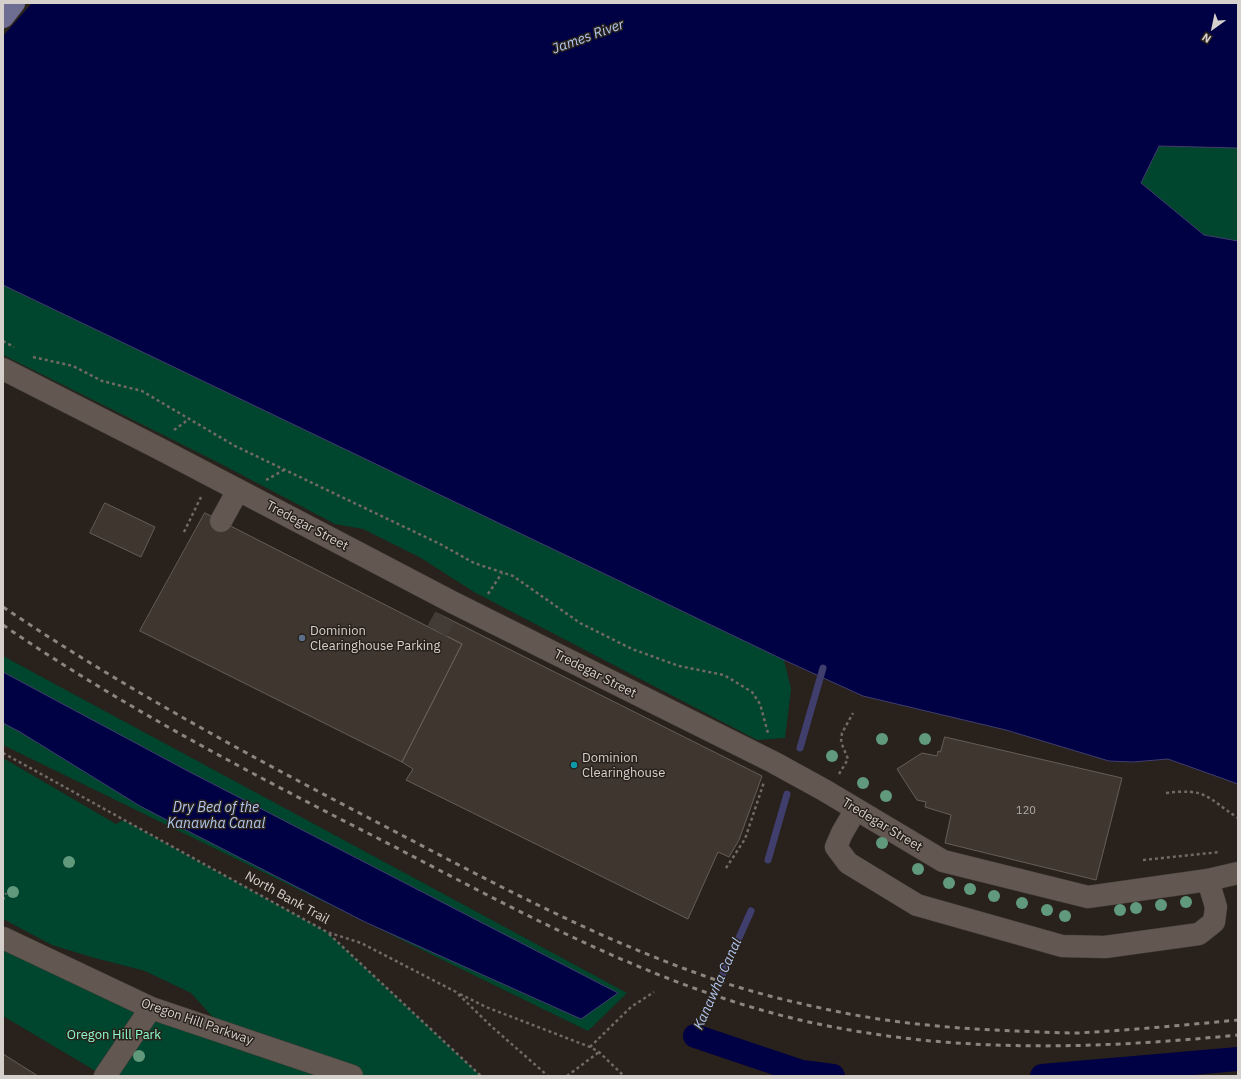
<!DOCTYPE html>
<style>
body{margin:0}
#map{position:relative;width:1241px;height:1079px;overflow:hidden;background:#29211b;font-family:"IBM Plex Sans",sans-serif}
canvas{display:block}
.frame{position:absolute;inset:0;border:4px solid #d6d0cc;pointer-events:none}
.north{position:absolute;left:1193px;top:8px;width:40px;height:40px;-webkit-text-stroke:3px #29211b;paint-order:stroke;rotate:213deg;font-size:11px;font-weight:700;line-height:16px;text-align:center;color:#d6d0cc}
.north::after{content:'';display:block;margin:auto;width:14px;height:18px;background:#d6d0cc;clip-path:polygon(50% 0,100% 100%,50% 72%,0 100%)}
</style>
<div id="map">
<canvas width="1241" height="1079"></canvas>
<div class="frame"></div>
<div class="north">N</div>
</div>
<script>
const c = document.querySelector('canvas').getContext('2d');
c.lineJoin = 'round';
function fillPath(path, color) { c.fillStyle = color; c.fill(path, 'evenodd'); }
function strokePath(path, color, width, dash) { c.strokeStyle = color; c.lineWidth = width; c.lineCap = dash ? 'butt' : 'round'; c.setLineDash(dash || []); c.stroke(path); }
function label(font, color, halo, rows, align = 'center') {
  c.font = font + ' "IBM Plex Sans",sans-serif'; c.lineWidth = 3; c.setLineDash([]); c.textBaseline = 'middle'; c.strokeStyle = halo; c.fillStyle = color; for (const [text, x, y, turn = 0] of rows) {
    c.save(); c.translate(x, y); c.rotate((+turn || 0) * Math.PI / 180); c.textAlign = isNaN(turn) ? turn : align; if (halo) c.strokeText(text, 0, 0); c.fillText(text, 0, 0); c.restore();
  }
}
fillPath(new Path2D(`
 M 1159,146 L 1238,148 L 1238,241 L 1204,235 L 1141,183 Z
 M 3,285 L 784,660 L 791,689 L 785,738 L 757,740 L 474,592 L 421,558 L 363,529 L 335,524 L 221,464 L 3,355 Z
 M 3,656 L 627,993 L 588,1031 L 3,745 Z
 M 3,758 L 116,824 L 123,820 L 327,932 L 481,1076 L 104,1076 L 3,1016 L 3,938 L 226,1032 L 191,993 L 145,971 L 91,957 L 52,945 L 3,919 Z`), '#00452e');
const water = new Path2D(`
 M 3,3 L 1238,3 L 1238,148 L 1159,146 L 1141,183 L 1204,235 L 1238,241 L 1238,784 L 1168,759 L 1133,762 L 1109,761 L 1006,730 L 863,696 L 784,660 L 3,285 Z
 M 3,672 L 186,770 L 618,993 L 581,1019 L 365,922 L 186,830 L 140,806 L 20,732 L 3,723 Z`);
fillPath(water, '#004');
strokePath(water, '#403e6d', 1);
fillPath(new Path2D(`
 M 3,3 L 32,3 L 3,36 Z`), '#29211b');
strokePath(new Path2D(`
 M 800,748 L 823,668
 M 768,860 L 787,794
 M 695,1036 L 751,911`), '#403e6d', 7);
strokePath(new Path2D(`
 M 695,1036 L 802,1072 L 833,1076
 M 1042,1076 L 1238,1059`), '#004', 24);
const building = new Path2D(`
 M 105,503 L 155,527 L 141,557 L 90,533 Z
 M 205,513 L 462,644 L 402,762 L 140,631 Z
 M 439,614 L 762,776 L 739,840 L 729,857 L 718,852 L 688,919 L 406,780 L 413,769 L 402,762 L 462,644 L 433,629 Z
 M 945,737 L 1122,778 L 1096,880 L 945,843 L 951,815 L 925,807 L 926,802 L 917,800 L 897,769 L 922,753 L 937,756 L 938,751 L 940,752 Z
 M 3,1054 L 38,1076 L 3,1076 Z`);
fillPath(building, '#3f3630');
strokePath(building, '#665d56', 1);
strokePath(new Path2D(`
 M 437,631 L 445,617`), '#433b36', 22, [22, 11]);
const minor = new Path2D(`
 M 3,369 L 160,449 L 452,602 L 773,762 L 824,790 L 943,861 L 1088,897 L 1208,880 L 1238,873
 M 221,521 L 238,490
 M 856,809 L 842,833 L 836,847 L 848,863 L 917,905 L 1062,946 L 1105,947 L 1199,934 L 1214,922 L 1216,907 L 1208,880
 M 3,938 L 151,1008 L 352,1076
 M 105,1076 L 151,1008`);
const major = new Path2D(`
 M 3,17 L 14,3`);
strokePath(minor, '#453d39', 23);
strokePath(major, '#453d39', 23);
strokePath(new Path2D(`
 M 3,341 L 14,347
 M 33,357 L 73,366 L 102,381 L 142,391 L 235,446 L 440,544 L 474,563 L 513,576 L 580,623 L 632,649 L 679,666 L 724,675 L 752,692 L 760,704 L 768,733
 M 174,430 L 189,419
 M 266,480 L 284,470
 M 184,532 L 201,497
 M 488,594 L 502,573
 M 3,753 L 327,932 L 361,943 L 456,992 L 491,1026 L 548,1076
 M 839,774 L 848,759 L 841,742 L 842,733 L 853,713
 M 1166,793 C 1207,788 1206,797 1238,818
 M 1143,860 L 1220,852
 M 726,868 L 745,839 L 764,782
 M 3,900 L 6,893
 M 329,934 L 481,1076
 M 460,994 L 486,1007 L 590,1047 L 599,1052 L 624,1076
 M 590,1047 L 631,1007 L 654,992
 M 567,1076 L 599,1052`), '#706964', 2.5, [3, 3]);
strokePath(minor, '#625851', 22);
strokePath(major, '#6d6e92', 22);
strokePath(new Path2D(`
 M 3,607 C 128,691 259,761 392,830 C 493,883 594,937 702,975 C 748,992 796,1003 844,1013 C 901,1024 960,1029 1017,1031 C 1037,1032 1058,1033 1078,1033 C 1131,1030 1185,1025 1238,1020
 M 3,625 C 127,710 260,778 393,846 C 537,921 683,1001 844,1029 C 975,1053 1106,1048 1238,1035`), '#8b847f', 3, [5, 5]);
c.fillStyle = '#60997b';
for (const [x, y] of [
 [882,739],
 [925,739],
 [832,756],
 [863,783],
 [886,796],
 [882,843],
 [69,862],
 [918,869],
 [949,883],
 [970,889],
 [13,892],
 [994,896],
 [1186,902],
 [1022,903],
 [1161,905],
 [1136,908],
 [1047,910],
 [1120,910],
 [1065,916],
 [139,1056]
]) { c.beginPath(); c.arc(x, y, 6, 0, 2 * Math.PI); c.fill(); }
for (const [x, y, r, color] of [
 [302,638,4,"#5c6f8a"],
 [574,765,4,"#0f9aa8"]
]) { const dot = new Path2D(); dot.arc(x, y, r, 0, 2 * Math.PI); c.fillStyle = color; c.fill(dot); strokePath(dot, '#29211b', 1.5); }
label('11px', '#b0aaa5', null, [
 ["120",1026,811]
]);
label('13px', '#d6d0cc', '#29211b', [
 ["Tredegar Street",307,526,28],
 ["Tredegar Street",595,674,27],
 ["Tredegar Street",882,825,31],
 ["North Bank Trail",287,898,29],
 ["Oregon Hill Parkway",197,1022,19]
]);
label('13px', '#d6d0cc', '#29211b', [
 ["Dominion",310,631],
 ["Clearinghouse Parking",310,646],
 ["Dominion",582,758],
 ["Clearinghouse",582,773]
], 'left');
label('13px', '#8dfcca', '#29211b', [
 ["Oregon Hill Park",114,1035]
]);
label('italic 14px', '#b0c7ef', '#29211b', [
 ["James River",588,37,-20],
 ["Dry Bed of the",216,808],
 ["Kanawha Canal",216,824],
 ["Kanawha Canal",718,984,-66]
]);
</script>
